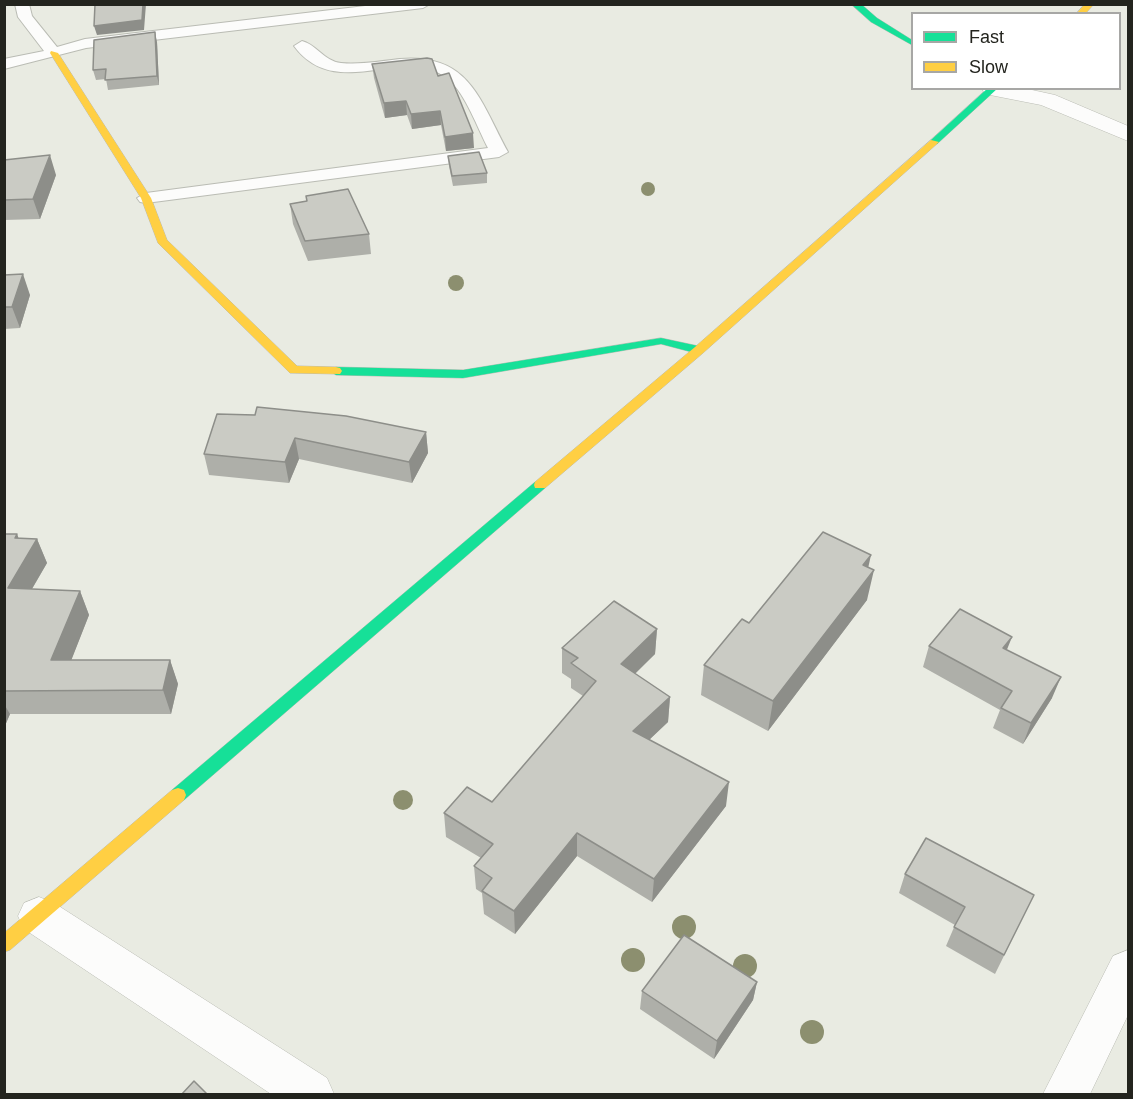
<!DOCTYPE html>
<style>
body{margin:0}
#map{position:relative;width:1133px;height:1099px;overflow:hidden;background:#e9ebe2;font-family:Helvetica,sans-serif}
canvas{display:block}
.frame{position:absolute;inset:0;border:6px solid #23241e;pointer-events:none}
.legend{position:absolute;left:911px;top:12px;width:210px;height:78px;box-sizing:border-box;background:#fff;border:2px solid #a7a7a5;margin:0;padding:8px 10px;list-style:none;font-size:18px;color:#23241e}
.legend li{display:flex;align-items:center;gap:12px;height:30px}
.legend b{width:30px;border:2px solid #a7a7a5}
</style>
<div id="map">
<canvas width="1133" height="1099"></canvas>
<div class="frame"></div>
<ul class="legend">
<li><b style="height:8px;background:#16e098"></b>Fast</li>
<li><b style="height:8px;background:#ffcf43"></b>Slow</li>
</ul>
</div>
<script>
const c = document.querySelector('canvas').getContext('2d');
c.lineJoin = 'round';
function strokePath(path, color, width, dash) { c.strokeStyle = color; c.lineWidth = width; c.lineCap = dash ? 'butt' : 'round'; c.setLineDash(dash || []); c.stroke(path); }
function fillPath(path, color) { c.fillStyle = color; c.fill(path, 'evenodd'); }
const lane = new Path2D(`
 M 15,4 L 29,4 L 32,16 L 57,47 L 85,39 L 382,4 L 430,4 L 423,8 L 86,48 L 4,69 L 4,59 L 44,51 L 18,17 Z
 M 302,41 C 317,45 324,61 341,63 C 361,65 380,61 400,59 C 470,53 480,101 508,152 L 499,157 L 146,203 L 140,202 L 137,198 L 146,193 L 488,148 C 478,129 465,93 449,80 C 405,42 337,104 294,46 Z`);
const street = new Path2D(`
 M 982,88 L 1023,88 L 1055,95 L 1128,126 L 1128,141 L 1041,105 L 985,94 Z
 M 39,897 L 54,903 L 327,1078 L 334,1094 L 271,1094 L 24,929 L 18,916 L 24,903 Z
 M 1128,950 L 1128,1015 L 1090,1094 L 1043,1094 L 1113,956 Z`);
const fast = new Path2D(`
 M 851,4 L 861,4 L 877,18 L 912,40 L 912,45 L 871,22 Z
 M 988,88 L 998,88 L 937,144 L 931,144 L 931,140 Z
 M 661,338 L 703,347 L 705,350 L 699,354 L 661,344 L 463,378 L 336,375 L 330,371 L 336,367 L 463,370 Z
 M 540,481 L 545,482 L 546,485 L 545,488 L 184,800 L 178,802 L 172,800 L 170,795 L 172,790 L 535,482 Z`);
const slow = new Path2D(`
 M 1085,4 L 1094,4 L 1085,14 L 1076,14 Z
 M 51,51 L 58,53 L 151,198 L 167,240 L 297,366 L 336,367 L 340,368 L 342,371 L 340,374 L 290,373 L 158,243 L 141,198 L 50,53 Z
 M 931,140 L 939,142 L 703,353 L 545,488 L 535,488 L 534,485 L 535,482 L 695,347 Z
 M 178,788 L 184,790 L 186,795 L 184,800 L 10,950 L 4,952 L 4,933 L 172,790 Z`);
strokePath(lane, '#babcb4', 2);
strokePath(street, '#babcb4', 1);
strokePath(fast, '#babcb4', 1);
strokePath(slow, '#babcb4', 1);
fillPath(lane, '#fcfcfb');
fillPath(street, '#fcfcfb');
fillPath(fast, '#16e098');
fillPath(slow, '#ffcf43');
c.fillStyle = '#8c8f6f';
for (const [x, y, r] of [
 [648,189,7],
 [456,283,8],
 [403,800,10],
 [684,927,12],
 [633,960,12],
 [745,966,12],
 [812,1032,12]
]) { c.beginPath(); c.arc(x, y, r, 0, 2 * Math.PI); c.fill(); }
fillPath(new Path2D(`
 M 157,42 L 159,85 L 108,90 L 106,79 L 96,80 L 93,70 Z
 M 372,64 L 438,76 L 474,148 L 446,151 L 441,125 L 412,129 L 407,115 L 385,118 L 374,78 Z
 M 448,156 L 487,173 L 487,183 L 453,186 L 449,166 Z
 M 4,160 L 56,175 L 40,219 L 4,220 Z
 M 306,196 L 369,234 L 371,254 L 308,261 L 293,224 L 290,204 L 306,201 Z
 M 4,275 L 30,295 L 20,328 L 4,329 Z
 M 217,414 L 426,432 L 428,453 L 412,483 L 299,459 L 289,483 L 209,475 L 204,454 Z
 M 4,534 L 17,534 L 18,538 L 37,539 L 47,563 L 32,589 L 80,591 L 89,615 L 71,660 L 170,660 L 178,684 L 171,714 L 10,714 L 4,728 Z
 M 868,567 L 867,600 L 768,731 L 701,695 L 704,665 Z
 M 657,629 L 655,654 L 635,674 L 670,697 L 668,722 L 649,740 L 726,806 L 652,902 L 577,856 L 515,934 L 484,914 L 482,893 L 476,889 L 474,866 L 481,858 L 446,837 L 444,813 L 492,802 L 583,696 L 571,688 L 571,679 L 562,673 L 562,648 Z
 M 929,646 L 1007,650 L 1052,698 L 1023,744 L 993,728 L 1000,710 L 923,667 Z
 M 905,874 L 1034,895 L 995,974 L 946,946 L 955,925 L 899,893 Z
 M 757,982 L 753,1000 L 714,1059 L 640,1009 L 642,991 Z`), '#aeafa9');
fillPath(new Path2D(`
 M 143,4 L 146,4 L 144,30 L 97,35 L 94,26 Z
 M 155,32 L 157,42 L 159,85 L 157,76 Z
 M 406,101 L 407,115 L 385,118 L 384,103 Z
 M 440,111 L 441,125 L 412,129 L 411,114 Z
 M 473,133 L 474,148 L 446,151 L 445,137 Z
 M 50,155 L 56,175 L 40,219 L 33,199 Z
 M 23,274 L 30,295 L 20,328 L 12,307 Z
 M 426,432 L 428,453 L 412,483 L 409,462 Z
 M 295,438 L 299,459 L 289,483 L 285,462 Z
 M 17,534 L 26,557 L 37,539 L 47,563 L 19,611 L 8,588 L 15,538 Z
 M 871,555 L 865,582 L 874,570 L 867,600 L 768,731 L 773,701 L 863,565 Z
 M 80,591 L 89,615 L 62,684 L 51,660 Z
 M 657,629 L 655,654 L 619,689 L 621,664 Z
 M 1012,637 L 1004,657 L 1003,648 Z
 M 170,660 L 178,684 L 171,714 L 163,690 Z
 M 1061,677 L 1052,698 L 1023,744 L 1031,723 Z
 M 670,697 L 668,722 L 632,756 L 633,731 Z
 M 4,704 L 10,714 L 4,728 Z
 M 729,782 L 726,806 L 652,902 L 654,879 Z
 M 577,833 L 577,856 L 515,934 L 514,911 Z
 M 757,982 L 753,1000 L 714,1059 L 717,1041 Z`), '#8d8e89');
const building = new Path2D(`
 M 95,4 L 143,4 L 142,20 L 94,26 Z
 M 155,32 L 157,76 L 105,80 L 106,69 L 93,70 L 94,40 Z
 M 427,58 L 432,59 L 438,76 L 449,73 L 473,133 L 445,137 L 440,111 L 411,114 L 406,101 L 384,103 L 372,64 Z
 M 479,152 L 487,173 L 452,176 L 448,156 Z
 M 50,155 L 33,199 L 4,200 L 4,160 Z
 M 348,189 L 369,234 L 305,241 L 290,204 L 307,201 L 306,196 Z
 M 23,274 L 12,307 L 4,307 L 4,275 Z
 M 257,407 L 346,416 L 426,432 L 409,462 L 295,438 L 285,462 L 204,454 L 217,414 L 255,415 Z
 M 823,532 L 871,555 L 863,565 L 874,570 L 773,701 L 704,665 L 742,619 L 749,623 Z
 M 4,534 L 17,534 L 15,538 L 37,539 L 8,588 L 80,591 L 51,660 L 170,660 L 163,690 L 4,691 Z
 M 614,601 L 657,629 L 621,664 L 670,697 L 633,731 L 729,782 L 654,879 L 577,833 L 514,911 L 482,891 L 492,878 L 474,866 L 493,844 L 444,813 L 467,787 L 492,802 L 596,681 L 571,663 L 578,658 L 562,648 Z
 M 960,609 L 1012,637 L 1003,648 L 1061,677 L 1031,723 L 1001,708 L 1012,691 L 929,646 Z
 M 926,838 L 1034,895 L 1004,955 L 954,927 L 965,907 L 905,874 Z
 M 684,935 L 757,982 L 717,1041 L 642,991 Z
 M 194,1081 L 208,1095 L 181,1095 Z`);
fillPath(building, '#cacbc4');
strokePath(building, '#8d8e89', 1.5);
</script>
